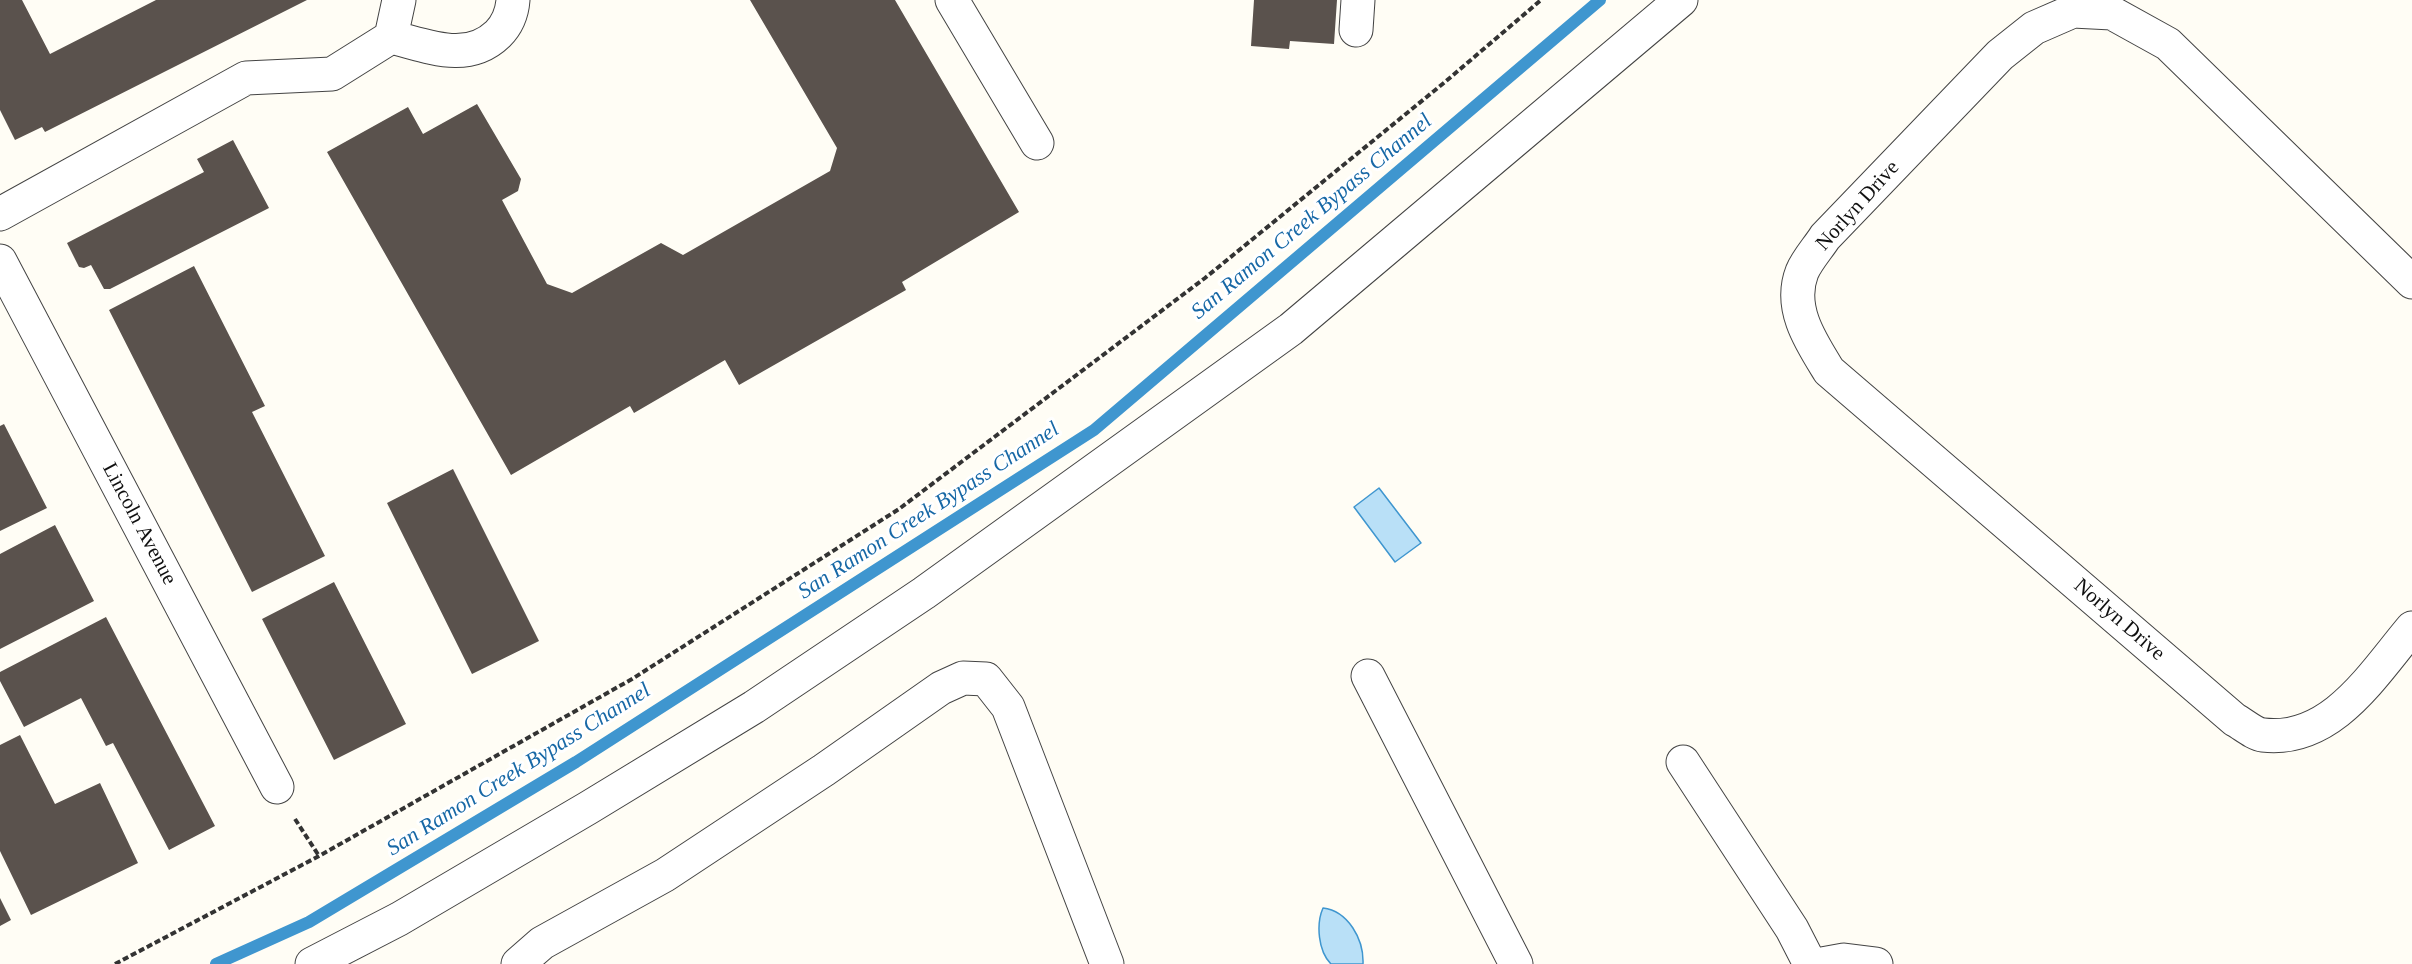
<!DOCTYPE html>
<style>
body{margin:0}
canvas{display:block;background:#fffdf5}
</style>
<canvas width="2412" height="964"></canvas>
<script>
const c = document.querySelector('canvas').getContext('2d');
c.lineJoin = 'round';
function fillPath(path, color) { c.fillStyle = color; c.fill(path, 'evenodd'); }
function strokePath(path, color, width, dash) { c.strokeStyle = color; c.lineWidth = width; c.lineCap = dash ? 'butt' : 'round'; c.setLineDash(dash || []); c.stroke(path); }
function label(font, color, halo, rows, align = 'center') {
  c.font = font + ' Georgia,serif'; c.lineWidth = 6; c.setLineDash([]); c.textBaseline = 'middle'; c.strokeStyle = halo; c.fillStyle = color; for (const [text, x, y, turn = 0] of rows) {
    c.save(); c.translate(x, y); c.rotate((+turn || 0) * Math.PI / 180); c.textAlign = isNaN(turn) ? turn : align; if (halo) c.strokeText(text, 0, 0); c.fillText(text, 0, 0); c.restore();
  }
}
const water = new Path2D(`
 M 1379,488 L 1421,543 L 1395,562 L 1354,507 Z
 M 1323,908 C 1348,911 1364,939 1363,964 L 1331,964 C 1318,951 1316,924 1323,908 Z`);
fillPath(water, '#b9e0f7');
strokePath(water, '#3f96cf', 1.5);
strokePath(new Path2D(`
 M 216,964 L 309,922 L 576,762 L 1094,430 L 1600,0`), '#3f96cf', 12);
fillPath(new Path2D(`
 M 0,0 L 22,0 L 50,54 L 156,0 L 307,0 L 45,132 L 42,127 L 15,140 L 0,110 Z
 M 750,0 L 895,0 L 1019,212 L 902,282 L 906,290 L 739,385 L 725,360 L 634,413 L 630,406 L 511,475 L 327,152 L 408,107 L 423,134 L 477,104 L 521,179 L 518,191 L 502,200 L 547,284 L 572,293 L 661,243 L 683,255 L 830,171 L 837,148 Z
 M 1254,0 L 1337,0 L 1334,44 L 1290,41 L 1289,49 L 1251,46 Z
 M 233,140 L 269,208 L 110,289 L 104,289 L 91,265 L 84,268 L 79,267 L 67,243 L 204,172 L 197,159 Z
 M 194,266 L 265,406 L 252,412 L 325,556 L 252,592 L 109,310 Z
 M 4,424 L 47,508 L 0,531 L 0,426 Z
 M 453,469 L 539,641 L 472,674 L 387,503 Z
 M 55,525 L 94,601 L 0,649 L 0,554 Z
 M 334,582 L 406,724 L 334,760 L 262,619 Z
 M 106,617 L 215,826 L 169,850 L 113,743 L 106,746 L 81,698 L 24,727 L 0,681 L 0,672 Z
 M 20,735 L 55,804 L 100,783 L 138,863 L 31,915 L 0,851 L 0,745 Z
 M 0,898 L 11,920 L 0,926 Z`), '#5a524d');
const minor = new Path2D(`
 M 952,0 L 1037,143
 M 1356,30 L 1358,0
 M 391,37 C 428,46 467,64 498,34 C 507,25 512,13 513,0
 M 0,214 L 246,78 L 332,74 L 391,37 L 399,0
 M 0,261 L 277,787
 M 2412,282 L 2168,44 L 2112,13 L 2073,11 L 2034,28 L 2000,55 L 1825,237 C 1818,248 1807,260 1802,272 C 1788,308 1811,342 1829,371 L 2235,720 C 2243,724 2254,734 2263,735 C 2332,743 2373,674 2412,628
 M 1368,676 L 1516,964
 M 1683,762 L 1792,929 L 1810,964
 M 312,964 L 399,919 L 588,808 L 754,707 L 924,593 L 1291,329 L 1681,0
 M 518,964 L 542,943 L 665,875 L 824,770 L 941,688 L 963,678 L 986,679 L 1008,707 L 1107,964
 M 1822,964 L 1844,960 L 1876,964`);
strokePath(minor, '#444', 35);
strokePath(new Path2D(`
 M 295,819 L 319,856
 M 115,964 L 319,856 L 632,679 L 899,509 L 1205,278 L 1445,82 L 1541,0`), '#333', 4, [6, 3]);
strokePath(minor, '#fff', 33);
label('21px', '#111', '#fff', [
 ["Norlyn Drive",1858,206,-48],
 ["Lincoln Avenue",139,524,62],
 ["Norlyn Drive",2119,620,41]
]);
label('italic 22px', '#1768a6', '#fff', [
 ["San Ramon Creek Bypass Channel",1312,217,-40],
 ["San Ramon Creek Bypass Channel",929,511,-33],
 ["San Ramon Creek Bypass Channel",519,770,-32]
]);
</script>
